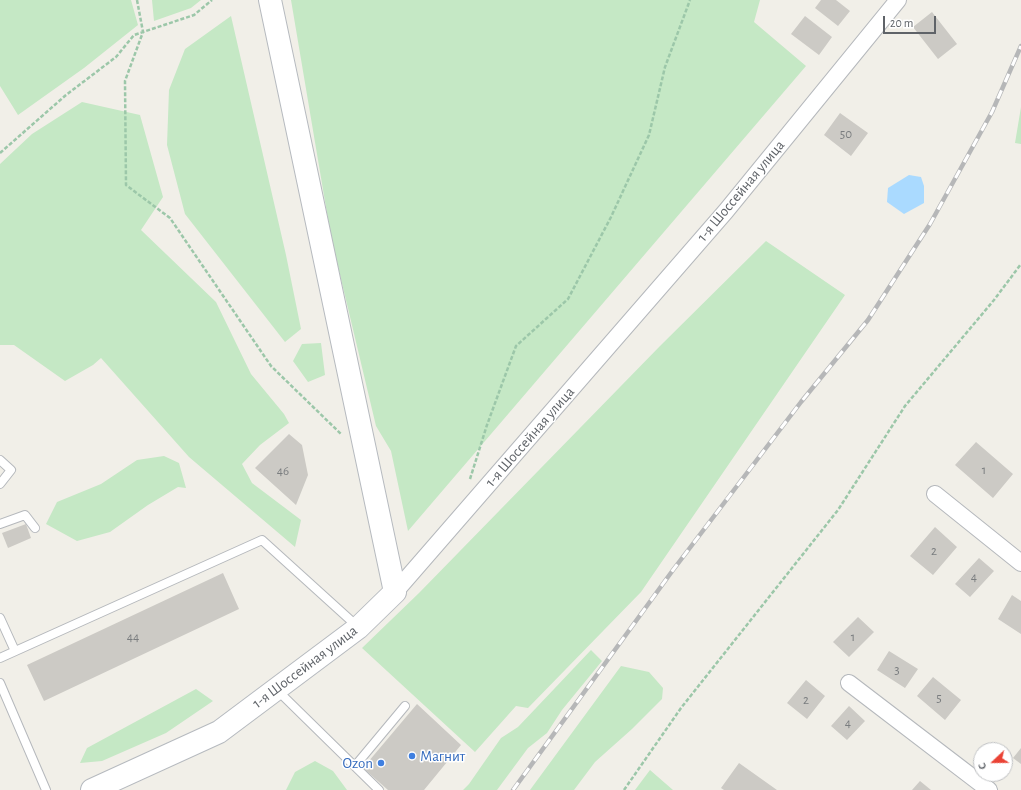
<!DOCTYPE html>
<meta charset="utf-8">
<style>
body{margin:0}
#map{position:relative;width:1021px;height:790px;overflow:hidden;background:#f1efe8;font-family:"Alegreya Sans",sans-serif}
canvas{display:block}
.north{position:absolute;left:973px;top:742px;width:40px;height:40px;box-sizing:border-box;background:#fff;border:1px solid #bfc1c3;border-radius:50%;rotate:248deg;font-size:11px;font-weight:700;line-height:16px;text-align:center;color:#5f6368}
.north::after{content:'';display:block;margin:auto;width:14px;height:18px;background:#ea4335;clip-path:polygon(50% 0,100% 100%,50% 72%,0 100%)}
.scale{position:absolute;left:883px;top:16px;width:53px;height:18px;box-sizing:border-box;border:2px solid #5f6368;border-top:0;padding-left:5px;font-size:12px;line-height:14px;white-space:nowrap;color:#5f6368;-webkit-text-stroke:3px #fff;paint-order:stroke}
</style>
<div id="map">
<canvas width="1021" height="790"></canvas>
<div class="north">С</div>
<div class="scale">20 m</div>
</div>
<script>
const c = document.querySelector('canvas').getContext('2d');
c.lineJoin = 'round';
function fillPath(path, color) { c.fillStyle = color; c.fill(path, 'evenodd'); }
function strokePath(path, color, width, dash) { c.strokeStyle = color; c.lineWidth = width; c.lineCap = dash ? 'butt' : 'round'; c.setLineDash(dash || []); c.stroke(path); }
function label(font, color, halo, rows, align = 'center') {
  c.font = font + ' "Alegreya Sans",sans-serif'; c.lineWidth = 3; c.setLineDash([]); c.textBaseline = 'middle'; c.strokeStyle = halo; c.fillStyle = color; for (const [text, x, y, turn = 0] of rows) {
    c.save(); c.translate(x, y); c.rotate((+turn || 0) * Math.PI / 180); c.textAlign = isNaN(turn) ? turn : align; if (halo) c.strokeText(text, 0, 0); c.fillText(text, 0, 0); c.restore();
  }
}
fillPath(new Path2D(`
 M 0,0 L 131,0 L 138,25 L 84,68 L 18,115 L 0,86 Z
 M 152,0 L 201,0 L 191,8 L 154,21 Z
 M 291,0 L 760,0 L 754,22 L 806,66 L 408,531 L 391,451 L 376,426 L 331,237 Z
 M 231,16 L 286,255 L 301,329 L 285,342 L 185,214 L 167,145 L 169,90 L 185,49 Z
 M 82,102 L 140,115 L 163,197 L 141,230 L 216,302 L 251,374 L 284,414 L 289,423 L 260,445 L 242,464 L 252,483 L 301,520 L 295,547 L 189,457 L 101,358 L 93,365 L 65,381 L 14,345 L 0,345 L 0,164 L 32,134 Z
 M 1021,107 L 1021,144 L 1015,143 Z
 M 766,241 L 845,295 L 641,592 L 528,708 L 516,706 L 475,752 L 362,648 L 419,593 L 660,346 Z
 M 321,343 L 325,375 L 308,382 L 293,361 L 302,344 Z
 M 164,456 L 179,463 L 186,488 L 178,487 L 148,505 L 110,532 L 77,541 L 46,524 L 57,502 L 101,484 L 137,460 Z
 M 591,650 L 602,661 L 562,710 L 547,733 L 528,748 L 497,790 L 463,790 L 469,784 L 501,738 L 518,727 Z
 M 621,666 L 649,672 L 663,688 L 662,699 L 632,729 L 595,762 L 574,790 L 530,790 Z
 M 196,689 L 213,701 L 166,733 L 102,761 L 80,763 L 87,748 Z
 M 315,761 L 333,771 L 347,790 L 286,790 L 295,772 Z
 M 650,770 L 673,790 L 635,790 Z`), '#c5e8c5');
fillPath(new Path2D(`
 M 909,175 L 921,177 L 924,186 L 924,203 L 904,214 L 887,202 L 888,188 Z`), '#aadaff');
fillPath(new Path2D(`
 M 821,0 L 836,0 L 850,11 L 838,26 L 815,8 Z
 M 932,12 L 957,44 L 938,59 L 913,27 Z
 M 805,16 L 832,37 L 819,55 L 791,34 Z
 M 840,113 L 868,133 L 851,156 L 824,135 Z
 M 289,434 L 302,445 L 308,475 L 296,505 L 255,468 Z
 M 976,442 L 1013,474 L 993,498 L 955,465 Z
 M 26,524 L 31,538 L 8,548 L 2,533 Z
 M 935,527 L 957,547 L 933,575 L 910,556 Z
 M 979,558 L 994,571 L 970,597 L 955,584 Z
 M 223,573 L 239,609 L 44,701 L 27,665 Z
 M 1012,595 L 1021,601 L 1021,634 L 998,619 Z
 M 858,617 L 874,632 L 849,657 L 833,642 Z
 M 889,651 L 918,669 L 905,688 L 877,670 Z
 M 933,677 L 961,700 L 945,720 L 917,696 Z
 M 806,680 L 825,696 L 807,719 L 787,703 Z
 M 417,704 L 461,745 L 424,790 L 388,790 L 363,768 Z
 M 849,706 L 865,721 L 847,740 L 831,726 Z
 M 1021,748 L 1021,764 L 1013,758 Z
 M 739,763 L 777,790 L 724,790 L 721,788 Z
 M 920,781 L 931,790 L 912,790 Z`), '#cccac5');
const lane = new Path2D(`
 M 0,460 L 11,470 L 0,484
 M 0,524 L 25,515 L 35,528
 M 0,618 L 15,651
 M 0,658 L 262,540 L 358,627
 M 0,683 L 46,790
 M 277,690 L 379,790
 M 355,766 L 405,706`);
const street = new Path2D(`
 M 935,494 L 1021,563
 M 395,592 L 726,211 L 898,0
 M 849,683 L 989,790`);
const secondary = new Path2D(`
 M 92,790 L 219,732 L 358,628 L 395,592 L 270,0`);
strokePath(lane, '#b5b8bc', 10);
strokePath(street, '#b5b8bc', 18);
strokePath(secondary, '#b6babf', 24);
strokePath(new Path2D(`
 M 137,0 L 143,32 L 125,81 L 126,185 L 170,218 L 271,366 L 341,434
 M 0,153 L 66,95 L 116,57 L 134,35 L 194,15 L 212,0
 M 470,479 L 487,425 L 516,346 L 568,299 L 611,217 L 649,135 L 665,67 L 690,0
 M 624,790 L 681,708 L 838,510 L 905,406 L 994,300 L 1021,264`), '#9cc7a9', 2.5, [4, 2]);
strokePath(lane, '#fff', 8);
strokePath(street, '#fff', 16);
strokePath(secondary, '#fff', 22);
const rail = new Path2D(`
 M 513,790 L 673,570 L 801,402 L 868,320 L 930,224 L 992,112 L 1021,46`);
strokePath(rail, '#b6b7b8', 4.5);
strokePath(rail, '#fff', 3, [9]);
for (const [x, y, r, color] of [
 [412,756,4,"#3f7fe0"],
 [381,763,4,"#3f7fe0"]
]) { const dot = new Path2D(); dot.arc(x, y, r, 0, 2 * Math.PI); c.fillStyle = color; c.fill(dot); strokePath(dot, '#fff', 1.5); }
label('13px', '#7a7d7f', null, [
 ["50",846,134],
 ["1",984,470],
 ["46",283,471],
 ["2",934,551],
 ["4",974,577],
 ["44",133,637],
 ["1",853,637],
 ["3",897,670],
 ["5",939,698],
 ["2",806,700],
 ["4",848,723]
]);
label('15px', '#5f6368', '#fff', [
 ["1-я Шоссейная улица",741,191,-50],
 ["1-я Шоссейная улица",530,437,-49],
 ["1-я Шоссейная улица",305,667,-37]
]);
label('15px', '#366cbe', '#fff', [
 ["Магнит",420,756],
 ["Ozon",373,763,"right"]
], 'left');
</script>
